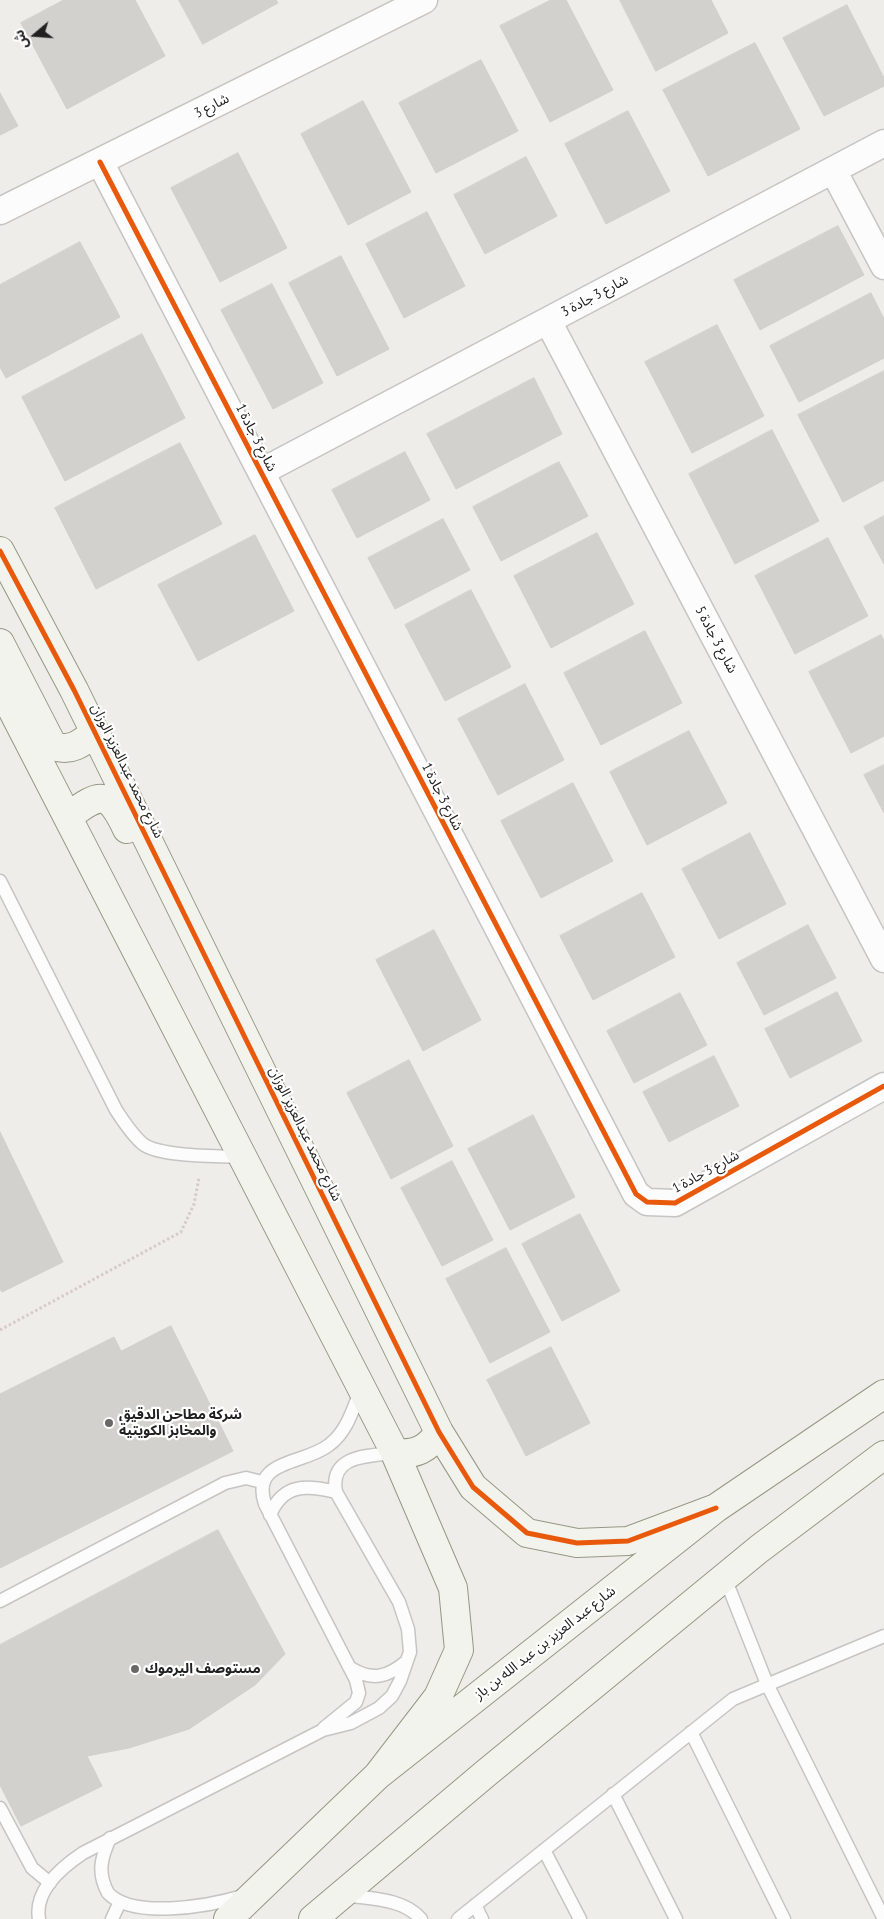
<!DOCTYPE html>
<meta charset="utf-8">
<style>
body{margin:0}
#map{position:relative;width:884px;height:1919px;overflow:hidden;background:#eeedea;font-family:"PT Sans Narrow","Noto Sans Arabic",sans-serif}
canvas{display:block}
.north{position:absolute;left:10px;top:10px;width:50px;height:50px;-webkit-text-stroke:4px #fff;paint-order:stroke;rotate:252deg;font-size:14px;font-weight:700;line-height:20px;text-align:center;color:#212121}
.north::after{content:'';display:block;margin:auto;width:18px;height:22px;background:#212121;clip-path:polygon(50% 0,100% 100%,50% 72%,0 100%)}
</style>
<div id="map">
<canvas width="884" height="1919"></canvas>
<div class="north">ش</div>
</div>
<script>
const c = document.querySelector('canvas').getContext('2d');
c.lineJoin = 'round';
function fillPath(path, color) { c.fillStyle = color; c.fill(path, 'evenodd'); }
function strokePath(path, color, width, dash) { c.strokeStyle = color; c.lineWidth = width; c.lineCap = dash ? 'butt' : 'round'; c.setLineDash(dash || []); c.stroke(path); }
function label(font, color, halo, rows, align = 'center') {
  c.font = font + ' "PT Sans Narrow","Noto Sans Arabic",sans-serif'; c.lineWidth = 4.5; c.setLineDash([]); c.textBaseline = 'middle'; c.strokeStyle = halo; c.fillStyle = color; for (const [text, x, y, turn = 0] of rows) {
    c.save(); c.translate(x, y); c.rotate((+turn || 0) * Math.PI / 180); c.textAlign = isNaN(turn) ? turn : align; if (halo) c.strokeText(text, 0, 0); c.fillText(text, 0, 0); c.restore();
  }
}
const building = new Path2D(`
 M 64,0 L 135,0 L 165,56 L 67,109 L 21,23 Z
 M 179,0 L 276,0 L 278,3 L 203,44 Z
 M 551,0 L 566,0 L 613,90 L 550,122 L 500,26 Z
 M 620,0 L 711,0 L 728,33 L 656,71 Z
 M 847,5 L 884,78 L 884,86 L 824,116 L 783,38 Z
 M 755,43 L 800,129 L 708,176 L 663,90 Z
 M 481,60 L 518,131 L 436,173 L 399,103 Z
 M 0,93 L 18,126 L 0,135 Z
 M 363,101 L 411,192 L 348,225 L 301,134 Z
 M 628,111 L 670,191 L 606,224 L 565,144 Z
 M 238,153 L 287,248 L 220,282 L 171,188 Z
 M 526,157 L 557,216 L 485,254 L 454,195 Z
 M 427,212 L 465,286 L 404,318 L 366,244 Z
 M 838,226 L 864,275 L 760,330 L 734,280 Z
 M 80,242 L 120,317 L 6,378 L 0,367 L 0,285 Z
 M 341,256 L 389,349 L 337,376 L 289,283 Z
 M 272,284 L 323,383 L 273,409 L 221,310 Z
 M 871,293 L 884,319 L 884,358 L 799,402 L 770,346 Z
 M 717,325 L 764,416 L 692,453 L 645,362 Z
 M 142,334 L 185,418 L 65,481 L 22,397 Z
 M 884,371 L 884,480 L 843,502 L 798,415 Z
 M 534,378 L 562,434 L 456,489 L 427,434 Z
 M 772,430 L 819,521 L 735,564 L 689,474 Z
 M 180,443 L 222,524 L 96,589 L 55,508 Z
 M 405,452 L 430,500 L 357,538 L 332,490 Z
 M 559,462 L 588,516 L 501,561 L 473,507 Z
 M 884,516 L 884,564 L 864,527 Z
 M 443,519 L 470,570 L 395,609 L 368,558 Z
 M 597,533 L 634,604 L 551,648 L 514,576 Z
 M 255,535 L 294,611 L 198,661 L 158,585 Z
 M 828,538 L 868,616 L 795,654 L 755,576 Z
 M 471,590 L 511,667 L 445,701 L 405,625 Z
 M 645,631 L 682,703 L 601,745 L 564,673 Z
 M 881,635 L 884,641 L 884,736 L 851,753 L 809,672 Z
 M 525,684 L 564,760 L 498,795 L 458,719 Z
 M 689,731 L 727,803 L 647,845 L 610,772 Z
 M 884,765 L 884,813 L 864,775 Z
 M 573,783 L 613,861 L 541,898 L 501,821 Z
 M 750,833 L 786,904 L 719,939 L 682,869 Z
 M 642,893 L 675,957 L 593,1000 L 560,936 Z
 M 808,925 L 836,978 L 764,1015 L 737,963 Z
 M 434,930 L 481,1020 L 423,1051 L 376,960 Z
 M 837,992 L 862,1041 L 790,1078 L 765,1029 Z
 M 680,993 L 707,1045 L 634,1083 L 607,1031 Z
 M 714,1056 L 739,1106 L 669,1142 L 643,1092 Z
 M 409,1060 L 453,1146 L 391,1179 L 347,1093 Z
 M 533,1115 L 575,1197 L 510,1230 L 468,1149 Z
 M 0,1132 L 63,1262 L 2,1292 L 0,1289 Z
 M 452,1161 L 493,1240 L 442,1266 L 401,1188 Z
 M 580,1214 L 620,1291 L 562,1321 L 522,1244 Z
 M 506,1248 L 550,1332 L 490,1363 L 446,1279 Z
 M 171,1326 L 233,1451 L 0,1568 L 0,1394 L 114,1337 L 121,1351 Z
 M 551,1347 L 590,1423 L 526,1456 L 487,1380 Z
 M 218,1530 L 285,1654 L 255,1685 L 189,1729 L 129,1748 L 87,1756 L 102,1786 L 21,1826 L 0,1785 L 0,1645 Z`);
fillPath(building, '#d3d1ce');
strokePath(building, '#d1cfcb', 1);
const lane = new Path2D(`
 M 0,881 L 116,1110 C 124,1122 132,1135 143,1144 C 160,1157 220,1156 243,1157
 M 270,1515 C 283,1483 307,1485 336,1492
 M 725,1578 L 767,1684 L 884,1919
 M 0,1601 L 225,1483 L 246,1478 L 262,1482
 M 349,1667 C 372,1682 388,1677 407,1661
 M 324,1728 L 356,1702 L 359,1693 L 356,1680 L 265,1504 C 250,1459 304,1465 329,1445 C 347,1432 353,1409 361,1389
 M 691,1732 L 784,1919
 M 613,1794 L 676,1919
 M 0,1808 L 32,1868 L 50,1883
 M 110,1838 C 101,1858 97,1873 108,1893 C 132,1919 206,1907 243,1896
 M 544,1850 L 580,1919
 M 345,1895 C 370,1899 403,1898 421,1919
 M 475,1905 L 482,1919
 M 39,1919 C 34,1891 62,1867 83,1853 L 323,1730 L 351,1723 L 379,1708 L 392,1696 L 400,1681 L 410,1652 L 408,1629 L 399,1602 L 336,1492 C 329,1454 370,1456 395,1453
 M 112,1919 L 118,1906
 M 458,1919 L 733,1699 L 884,1636`);
const street = new Path2D(`
 M 100,162 L 636,1194 L 647,1202 L 675,1203 L 884,1086
 M 833,170 L 884,143
 M 0,211 L 424,0
 M 548,321 L 884,959
 M 261,472 L 833,170 L 884,266`);
const secondary = new Path2D(`
 M 0,551 L 74,690 L 439,1432 L 473,1487 L 527,1533 L 577,1543 L 628,1541 L 716,1508
 M 0,643 L 53,746 C 71,752 81,744 95,732
 M 0,686 L 395,1453 L 453,1588 L 459,1650 L 438,1697 L 378,1775
 M 68,817 C 101,791 109,791 127,829
 M 395,1453 C 416,1455 428,1449 439,1432
 M 228,1919 L 378,1775 L 716,1508 L 884,1394
 M 313,1919 L 485,1774 L 759,1549 L 884,1455`);
strokePath(lane, '#c6c5c4', 15);
strokePath(street, '#c6c5c4', 29);
strokePath(secondary, '#959883', 30);
strokePath(new Path2D(`
 M 0,1330 L 181,1232 L 194,1204 L 199,1178`), '#d7cbc9', 3, [2.5, 2.5]);
strokePath(lane, '#fcfcfc', 12);
strokePath(street, '#fcfcfc', 26);
strokePath(secondary, '#f3f3ed', 28);
strokePath(new Path2D(`
 M 100,162 L 636,1194 L 647,1202 L 675,1203 L 884,1086
 M 0,551 L 74,690 L 439,1432 L 473,1487 L 527,1533 L 577,1543 L 628,1541 L 716,1508`), '#e8590c', 5);
for (const [x, y, r, color] of [
 [109,1423,5,"#696867"],
 [135,1669,5,"#696867"]
]) { const dot = new Path2D(); dot.arc(x, y, r, 0, 2 * Math.PI); c.fillStyle = color; c.fill(dot); strokePath(dot, '#fff', 2); }
label('14px', '#212121', '#fff', [
 ["شارع 3",212,106,-27],
 ["شارع 3 جادة 3",595,296,-28],
 ["شارع 3 جادة 1",256,438,63],
 ["شارع 3 جادة 5",716,640,62],
 ["شارع محمد عبدالعزيز الوزان",127,771,64],
 ["شارع 3 جادة 1",442,797,63],
 ["شارع محمد عبدالعزيز الوزان",305,1134,64],
 ["شارع 3 جادة 1",706,1172,-29],
 ["شارع عبد العزيز بن عبد الله بن باز",545,1643,-38]
]);
label('bold 14px', '#212121', '#fff', [
 ["شركة مطاحن الدقيق",119,1415],
 ["والمخابز الكويتية",119,1431],
 ["مستوصف اليرموك",145,1669]
], 'left');
</script>
